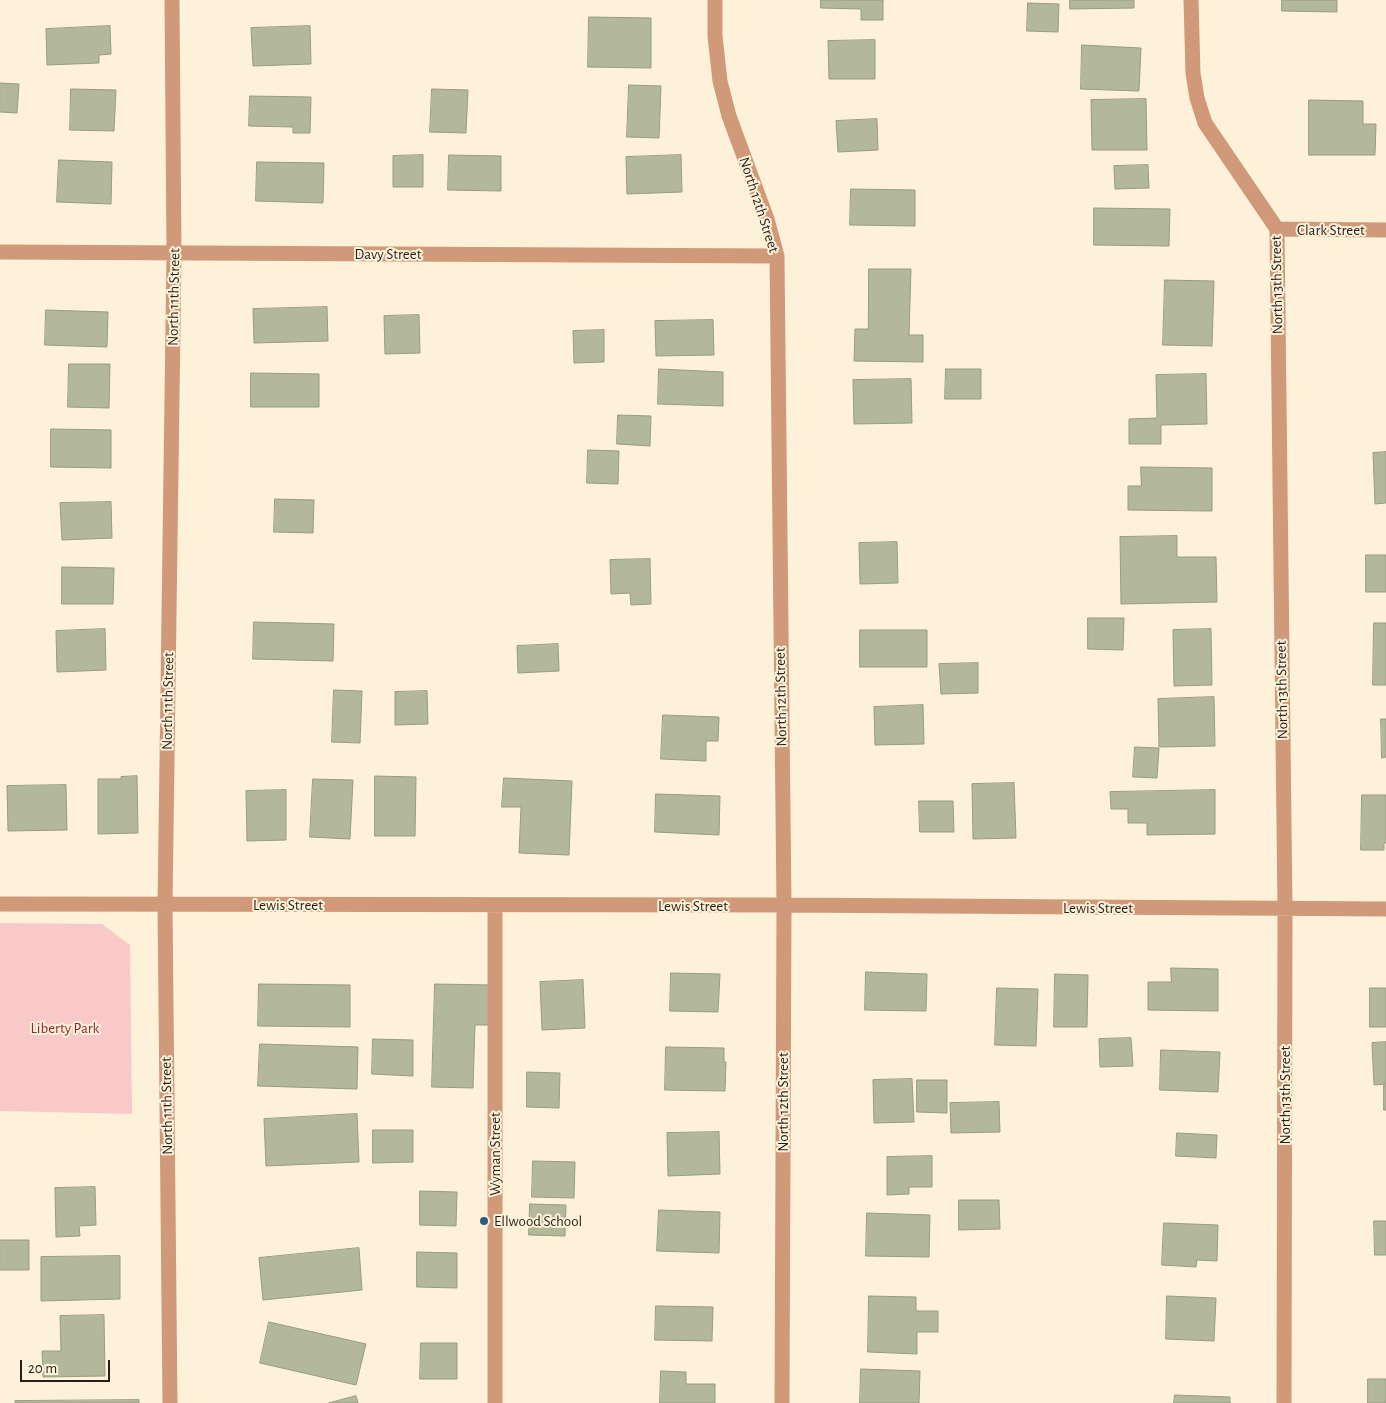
<!DOCTYPE html>
<style>
body{margin:0}
#map{position:relative;width:1386px;height:1403px;overflow:hidden;background:#fdf1da;font-family:"Alegreya Sans",sans-serif}
canvas{display:block}
.scale{position:absolute;left:20px;top:1360px;width:90px;height:22px;box-sizing:border-box;border:2px solid #251f15;border-top:0;padding-left:6px;font-size:15px;line-height:18px;white-space:nowrap;color:#251f15;-webkit-text-stroke:4px #fdf1da;paint-order:stroke}
</style>
<div id="map">
<canvas width="1386" height="1403"></canvas>
<div class="scale">20 m</div>
</div>
<script>
const c = document.querySelector('canvas').getContext('2d');
c.lineJoin = 'round';
function fillPath(path, color) { c.fillStyle = color; c.fill(path, 'evenodd'); }
function strokePath(path, color, width, dash) { c.strokeStyle = color; c.lineWidth = width; c.lineCap = dash ? 'butt' : 'round'; c.setLineDash(dash || []); c.stroke(path); }
function label(font, color, halo, rows, align = 'center') {
  c.font = font + ' "Alegreya Sans",sans-serif'; c.lineWidth = 4; c.setLineDash([]); c.textBaseline = 'middle'; c.strokeStyle = halo; c.fillStyle = color; for (const [text, x, y, turn = 0] of rows) {
    c.save(); c.translate(x, y); c.rotate((+turn || 0) * Math.PI / 180); c.textAlign = isNaN(turn) ? turn : align; if (halo) c.strokeText(text, 0, 0); c.fillText(text, 0, 0); c.restore();
  }
}
fillPath(new Path2D(`
 M 0,923 L 102,924 L 130,945 L 132,1114 L 0,1111 Z`), '#f8c9c8');
const building = new Path2D(`
 M 821,0 L 883,0 L 883,20 L 861,20 L 861,9 L 821,8 Z
 M 1070,0 L 1134,0 L 1134,8 L 1070,9 Z
 M 1282,0 L 1337,0 L 1337,12 L 1282,11 Z
 M 1028,3 L 1059,4 L 1058,32 L 1027,31 Z
 M 589,17 L 651,18 L 651,68 L 588,67 Z
 M 110,26 L 111,54 L 99,55 L 99,63 L 47,65 L 46,29 Z
 M 310,26 L 311,64 L 253,66 L 251,28 Z
 M 875,40 L 875,79 L 829,79 L 828,41 Z
 M 1082,45 L 1141,48 L 1139,91 L 1081,89 Z
 M 0,83 L 19,84 L 17,113 L 0,112 Z
 M 629,85 L 661,86 L 659,138 L 627,137 Z
 M 71,89 L 116,90 L 114,131 L 70,130 Z
 M 432,89 L 468,90 L 466,133 L 430,132 Z
 M 250,96 L 311,97 L 310,133 L 293,133 L 293,127 L 249,126 Z
 M 1146,99 L 1147,150 L 1092,150 L 1091,100 Z
 M 1309,100 L 1363,101 L 1363,124 L 1376,124 L 1375,155 L 1309,155 Z
 M 877,119 L 878,150 L 838,152 L 836,121 Z
 M 423,155 L 423,187 L 393,187 L 393,156 Z
 M 449,155 L 501,156 L 501,191 L 448,190 Z
 M 681,155 L 682,192 L 627,194 L 626,157 Z
 M 59,160 L 112,162 L 111,204 L 57,202 Z
 M 257,162 L 324,163 L 323,203 L 256,201 Z
 M 1148,165 L 1149,188 L 1115,189 L 1114,166 Z
 M 851,189 L 915,190 L 915,226 L 850,225 Z
 M 1094,208 L 1170,209 L 1169,246 L 1094,245 Z
 M 869,269 L 911,269 L 909,335 L 923,335 L 923,362 L 854,361 L 855,329 L 868,329 Z
 M 1165,280 L 1214,281 L 1212,346 L 1163,345 Z
 M 327,307 L 328,341 L 254,343 L 253,309 Z
 M 46,310 L 108,312 L 107,347 L 45,345 Z
 M 419,315 L 420,353 L 385,354 L 384,316 Z
 M 713,320 L 714,355 L 656,356 L 655,321 Z
 M 604,330 L 604,362 L 574,363 L 573,331 Z
 M 69,364 L 110,364 L 109,408 L 68,407 Z
 M 659,369 L 723,372 L 723,406 L 658,404 Z
 M 946,369 L 981,369 L 981,399 L 945,399 Z
 M 251,373 L 319,374 L 319,407 L 251,407 Z
 M 1206,374 L 1207,424 L 1161,425 L 1161,444 L 1129,444 L 1129,419 L 1157,418 L 1156,375 Z
 M 911,379 L 912,423 L 854,424 L 853,380 Z
 M 618,415 L 651,416 L 650,446 L 617,444 Z
 M 51,429 L 111,430 L 111,468 L 51,467 Z
 M 588,450 L 619,451 L 618,484 L 587,483 Z
 M 1386,452 L 1386,503 L 1375,504 L 1373,453 Z
 M 1141,467 L 1212,468 L 1212,511 L 1128,510 L 1128,486 L 1141,486 Z
 M 275,499 L 314,500 L 313,533 L 274,532 Z
 M 111,502 L 112,538 L 62,540 L 60,503 Z
 M 1177,536 L 1177,557 L 1216,557 L 1217,602 L 1121,604 L 1120,537 Z
 M 897,542 L 898,583 L 860,584 L 859,543 Z
 M 1366,555 L 1386,555 L 1386,592 L 1366,592 Z
 M 650,559 L 651,604 L 631,605 L 630,593 L 611,594 L 610,560 Z
 M 62,567 L 114,568 L 113,604 L 62,604 Z
 M 1088,618 L 1124,618 L 1123,650 L 1088,649 Z
 M 254,622 L 334,624 L 333,661 L 253,659 Z
 M 1374,623 L 1386,623 L 1386,685 L 1373,685 Z
 M 105,629 L 106,670 L 57,672 L 56,631 Z
 M 1211,629 L 1212,685 L 1174,686 L 1173,630 Z
 M 860,630 L 927,630 L 927,667 L 860,667 Z
 M 558,644 L 559,671 L 518,673 L 517,646 Z
 M 978,663 L 978,693 L 941,694 L 939,664 Z
 M 334,690 L 362,691 L 360,743 L 332,742 Z
 M 427,691 L 428,724 L 395,725 L 395,692 Z
 M 1214,697 L 1215,746 L 1159,747 L 1158,699 Z
 M 923,705 L 924,744 L 875,745 L 874,707 Z
 M 663,715 L 719,717 L 718,741 L 706,741 L 706,761 L 661,759 Z
 M 1381,719 L 1386,719 L 1386,757 L 1382,758 Z
 M 1135,747 L 1159,748 L 1157,778 L 1133,777 Z
 M 137,776 L 138,833 L 98,834 L 98,779 L 121,779 L 121,777 Z
 M 375,776 L 416,777 L 415,836 L 375,836 Z
 M 504,778 L 572,781 L 569,855 L 519,853 L 521,807 L 502,807 Z
 M 313,779 L 353,780 L 350,839 L 310,837 Z
 M 1014,783 L 1016,838 L 973,839 L 972,784 Z
 M 66,785 L 67,830 L 8,831 L 7,786 Z
 M 286,790 L 286,840 L 247,841 L 246,791 Z
 M 1215,790 L 1215,834 L 1147,835 L 1147,823 L 1128,823 L 1128,809 L 1111,809 L 1110,792 Z
 M 656,794 L 720,796 L 719,835 L 655,832 Z
 M 1362,795 L 1386,795 L 1386,843 L 1384,843 L 1384,850 L 1361,850 Z
 M 919,801 L 953,801 L 954,832 L 920,832 Z
 M 1171,968 L 1218,969 L 1218,1011 L 1148,1010 L 1148,982 L 1171,982 Z
 M 866,972 L 927,974 L 926,1011 L 865,1010 Z
 M 671,973 L 720,974 L 718,1012 L 670,1011 Z
 M 1055,974 L 1088,975 L 1087,1027 L 1054,1027 Z
 M 583,980 L 585,1028 L 542,1030 L 540,982 Z
 M 259,984 L 350,985 L 350,1027 L 258,1026 Z
 M 435,984 L 492,985 L 491,1025 L 475,1025 L 473,1088 L 432,1087 Z
 M 997,988 L 1038,989 L 1036,1046 L 995,1045 Z
 M 1370,988 L 1386,988 L 1386,1027 L 1370,1027 Z
 M 1131,1038 L 1133,1066 L 1100,1067 L 1099,1039 Z
 M 373,1039 L 413,1040 L 413,1076 L 372,1074 Z
 M 1386,1042 L 1386,1084 L 1374,1085 L 1372,1043 Z
 M 260,1044 L 358,1047 L 357,1089 L 258,1086 Z
 M 666,1047 L 724,1048 L 724,1062 L 726,1062 L 725,1091 L 665,1090 Z
 M 1161,1050 L 1220,1052 L 1218,1092 L 1160,1090 Z
 M 527,1072 L 560,1073 L 559,1108 L 527,1107 Z
 M 912,1079 L 914,1122 L 874,1123 L 873,1080 Z
 M 917,1080 L 947,1080 L 947,1113 L 917,1112 Z
 M 1384,1085 L 1386,1085 L 1386,1110 L 1384,1110 Z
 M 999,1102 L 1000,1132 L 951,1133 L 950,1103 Z
 M 357,1114 L 359,1162 L 266,1166 L 264,1119 Z
 M 373,1130 L 413,1130 L 413,1162 L 373,1163 Z
 M 719,1132 L 720,1174 L 668,1176 L 667,1133 Z
 M 1177,1133 L 1217,1135 L 1216,1158 L 1176,1156 Z
 M 932,1156 L 932,1187 L 909,1187 L 909,1194 L 887,1195 L 887,1157 Z
 M 533,1161 L 575,1162 L 574,1198 L 532,1197 Z
 M 95,1187 L 96,1225 L 79,1226 L 80,1236 L 56,1237 L 55,1188 Z
 M 420,1191 L 457,1192 L 456,1226 L 420,1225 Z
 M 959,1200 L 999,1200 L 1000,1229 L 959,1230 Z
 M 530,1204 L 566,1205 L 565,1236 L 529,1235 Z
 M 659,1210 L 720,1212 L 719,1253 L 657,1251 Z
 M 867,1213 L 930,1215 L 929,1257 L 866,1256 Z
 M 1374,1221 L 1386,1221 L 1386,1255 L 1375,1255 Z
 M 1164,1223 L 1218,1225 L 1217,1261 L 1197,1260 L 1196,1267 L 1162,1265 Z
 M 0,1240 L 29,1240 L 29,1270 L 0,1270 Z
 M 359,1248 L 362,1290 L 263,1300 L 259,1258 Z
 M 417,1252 L 457,1253 L 457,1288 L 417,1287 Z
 M 120,1256 L 120,1299 L 41,1301 L 41,1257 Z
 M 869,1296 L 916,1297 L 916,1311 L 938,1311 L 938,1332 L 917,1332 L 917,1354 L 868,1352 Z
 M 1167,1296 L 1216,1298 L 1214,1341 L 1166,1339 Z
 M 656,1306 L 713,1307 L 712,1341 L 655,1340 Z
 M 104,1315 L 105,1376 L 43,1377 L 42,1351 L 61,1351 L 60,1316 Z
 M 269,1322 L 366,1344 L 356,1385 L 260,1363 Z
 M 421,1343 L 457,1343 L 457,1379 L 420,1379 Z
 M 861,1369 L 920,1371 L 919,1403 L 860,1403 Z
 M 661,1371 L 686,1372 L 686,1384 L 715,1384 L 715,1403 L 660,1403 Z
 M 1368,1379 L 1386,1379 L 1386,1403 L 1368,1403 Z
 M 1175,1395 L 1230,1397 L 1230,1403 L 1174,1403 Z
 M 356,1396 L 358,1403 L 329,1403 Z
 M 139,1400 L 139,1403 L 15,1403 L 15,1401 Z`);
fillPath(building, '#b4b89b');
strokePath(building, '#979c7f', 1);
strokePath(new Path2D(`
 M 715,0 L 715,36 L 720,81 L 729,116 L 767,219 L 777,256 L 784,905 L 782,1403
 M 1191,0 L 1193,73 L 1197,98 L 1205,123 L 1277,229 L 1285,909 L 1284,1403
 M 1277,229 L 1386,230
 M 0,252 L 777,256
 M 0,904 L 784,905 L 1386,909
 M 495,906 L 495,1403
 M 170,1403 L 165,905 L 174,253 L 172,0`), '#d09a7a', 15);
for (const [x, y, r, color] of [
 [484,1221,5,"#2d5b7a"]
]) { const dot = new Path2D(); dot.arc(x, y, r, 0, 2 * Math.PI); c.fillStyle = color; c.fill(dot); strokePath(dot, '#fdf1da', 2); }
label('15px', '#251f15', '#fdf1da', [
 ["North 12th Street",759,205,72],
 ["Clark Street",1331,230],
 ["Davy Street",388,254],
 ["North 13th Street",1277,285,-91],
 ["North 11th Street",174,297,-89],
 ["North 13th Street",1282,690,-91],
 ["North 12th Street",781,697,-91],
 ["North 11th Street",168,701,-89],
 ["Lewis Street",288,905],
 ["Lewis Street",693,906],
 ["Lewis Street",1098,908],
 ["North 13th Street",1285,1095,-90],
 ["North 12th Street",783,1102,-90],
 ["North 11th Street",167,1106,-91],
 ["Wyman Street",495,1154,-90]
]);
label('15px', '#922530', '#fdf1da', [
 ["Liberty Park",65,1028]
]);
label('15px', '#251f15', '#fdf1da', [
 ["Ellwood School",494,1221]
], 'left');
</script>
